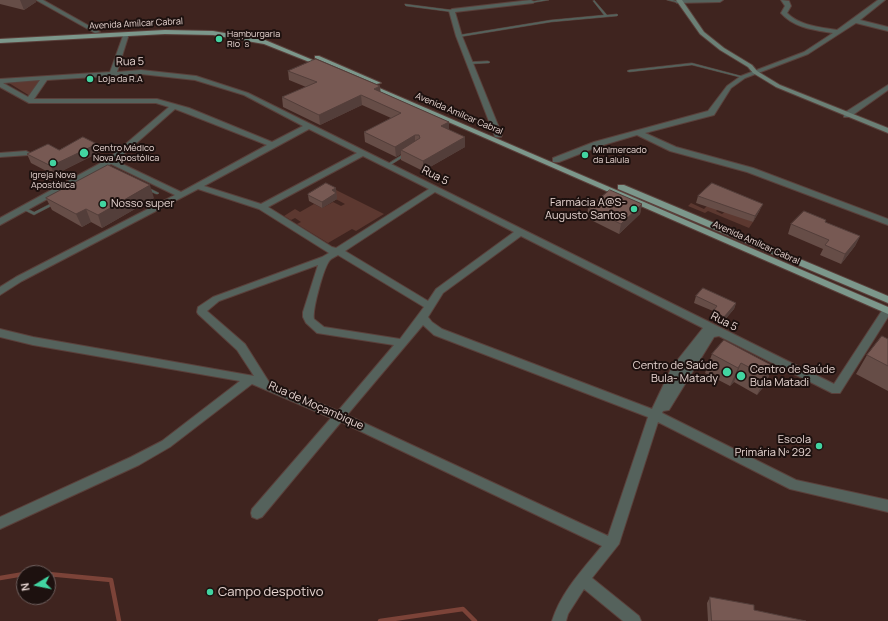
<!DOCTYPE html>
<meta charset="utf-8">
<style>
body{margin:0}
#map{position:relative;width:888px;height:621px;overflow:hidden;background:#3f241f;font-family:Manrope,sans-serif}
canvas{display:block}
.north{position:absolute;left:16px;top:565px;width:40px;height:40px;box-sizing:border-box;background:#1d110f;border:1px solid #6e5f5d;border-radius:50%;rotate:260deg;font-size:11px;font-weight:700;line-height:16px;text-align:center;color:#e7d5d1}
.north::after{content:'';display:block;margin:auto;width:14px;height:18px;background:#42d4a1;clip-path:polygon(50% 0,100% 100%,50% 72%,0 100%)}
</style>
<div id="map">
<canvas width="888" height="621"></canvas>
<div class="north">N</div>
</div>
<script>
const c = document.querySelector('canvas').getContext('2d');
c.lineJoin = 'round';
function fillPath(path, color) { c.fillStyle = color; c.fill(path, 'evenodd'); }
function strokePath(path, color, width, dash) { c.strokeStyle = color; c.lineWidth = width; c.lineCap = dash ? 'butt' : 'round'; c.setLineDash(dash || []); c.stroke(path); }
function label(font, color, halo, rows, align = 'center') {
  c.font = font + ' Manrope,sans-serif'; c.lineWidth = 4; c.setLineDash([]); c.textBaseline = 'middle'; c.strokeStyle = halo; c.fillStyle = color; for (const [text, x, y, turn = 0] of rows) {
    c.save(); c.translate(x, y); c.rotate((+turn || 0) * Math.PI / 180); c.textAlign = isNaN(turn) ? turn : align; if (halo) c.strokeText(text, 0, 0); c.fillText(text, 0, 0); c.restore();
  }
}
fillPath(new Path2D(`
 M 40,80 L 30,96 L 9,83 Z
 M 330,187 L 384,214 L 356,231 L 352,229 L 328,243 L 297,224 L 301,222 L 295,218 L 291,220 L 284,216 L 295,209 L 300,212 L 314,204 L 322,208 L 333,202 L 341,206 L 345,204 L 332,197 Z
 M 691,203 L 704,209 L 708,205 L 718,209 L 716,211 L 722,214 L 727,210 L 753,222 L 749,228 L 708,211 L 705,213 L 688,206 Z`), '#5c3830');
strokePath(new Path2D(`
 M 32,573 L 38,573
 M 48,574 L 111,580 L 119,621
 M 0,578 L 24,574
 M 380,621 L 463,609 L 475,621`), '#7c4338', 4.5);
const lane = new Path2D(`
 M 541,0 L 549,0 L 531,3 L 530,2 Z
 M 594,0 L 607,15 L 617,14 L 618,15 L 617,16 L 551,22 L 459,37 L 457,36 L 459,35 L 551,20 L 604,15 L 593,1 Z
 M 667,0 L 673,0 L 680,2 L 679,3 Z
 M 405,4 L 452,10 L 453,11 L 452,12 L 406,6 L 405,5 Z
 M 488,61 L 490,62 L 489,63 L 470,64 L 468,63 L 470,62 Z
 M 692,63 L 745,77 L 743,78 L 692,65 L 629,72 L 627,71 L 629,70 Z
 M 405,153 L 406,153 L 408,154 L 389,166 L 387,166 L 386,165 Z
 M 145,187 L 147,187 L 159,193 L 158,194 L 156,194 L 145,189 Z
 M 54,202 L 56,202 L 57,203 L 34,215 L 22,209 L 24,208 L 26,208 L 34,212 Z`);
const street = new Path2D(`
 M 36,0 L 43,0 L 100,32 L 95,33 Z
 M 531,0 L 534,2 L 533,3 L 455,12 L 462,36 L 502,135 L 501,137 L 495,137 L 456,36 L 449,11 L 452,9 Z
 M 679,0 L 723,0 L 720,2 L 677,3 L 676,2 Z
 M 781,0 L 789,1 L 791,6 L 787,13 C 800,26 820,27 837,30 L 878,0 L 885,0 L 860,20 L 888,27 L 888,31 L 856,23 L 808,54 L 745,78 L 731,88 L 714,115 L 645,133 L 676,147 L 753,168 L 888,219 L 888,225 L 747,172 L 670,151 L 637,135 L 600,146 L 559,162 L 553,162 L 553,158 L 594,142 L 708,111 L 727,86 L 741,76 L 804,52 L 833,33 C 815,30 794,28 781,13 L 785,6 Z
 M 124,33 L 129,34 L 117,72 L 141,70 L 196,76 L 248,93 L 834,384 L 883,309 L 888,308 L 888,317 L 840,393 L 832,393 L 719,336 L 714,337 L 669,410 L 663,411 L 662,413 L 796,480 L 888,500 L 888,512 L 790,489 L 658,422 L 619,544 L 592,578 L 639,616 L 641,621 L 623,621 L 584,589 L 568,614 L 566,621 L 552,621 C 561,592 583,569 602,546 L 341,422 L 262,517 L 257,519 L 252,517 L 251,513 L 252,509 L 331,418 L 252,384 L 170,447 L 139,465 L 0,529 L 0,517 L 131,457 L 162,441 L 240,381 L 33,345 L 0,337 L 0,329 L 33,337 L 254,376 L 237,350 L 198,314 L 197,312 L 198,307 L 213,297 L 322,257 L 329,253 L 259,209 L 198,189 L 22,281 L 0,295 L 0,287 L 16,277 L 175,195 L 111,164 L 0,225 L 0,218 L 108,159 L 169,107 L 156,103 L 29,103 L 0,87 L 0,79 L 110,72 ZM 141,74 L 195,80 L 244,95 L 303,126 L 272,142 L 189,108 L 157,99 L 34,99 L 47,80 ZM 40,80 L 28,97 L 3,83 ZM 175,109 L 183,112 L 267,145 L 181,192 L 116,161 ZM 309,129 L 357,153 L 261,204 L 204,186 ZM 363,156 L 429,189 L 336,248 L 332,247 L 268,207 ZM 435,192 L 514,232 L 436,289 L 428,301 L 345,251 ZM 521,236 L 703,328 L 672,367 L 652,409 L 442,329 L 432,322 L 428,317 L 443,293 ZM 338,255 L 424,307 L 400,339 L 324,327 L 314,319 C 312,310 324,266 330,260 C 332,258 336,256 338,255 ZM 318,265 L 303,312 L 303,317 L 306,323 L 317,333 L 394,345 L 338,411 L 269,382 L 245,344 L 207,311 L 219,301 ZM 423,325 L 434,335 L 648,417 L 608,536 L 347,415 Z
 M 888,85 L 888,90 L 850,117 L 844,117 L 844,113 Z
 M 26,151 L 30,153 L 29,155 L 0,157 L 0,153 Z`);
const secondary = new Path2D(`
 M 676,0 L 682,0 L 704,32 L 724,48 L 752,65 L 757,71 L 780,85 L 888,128 L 888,133 L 776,87 L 753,73 L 748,67 L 720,50 L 700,34 Z`);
const primary = new Path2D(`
 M 165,30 L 213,31 L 265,40 L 327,66 L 322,67 L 264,44 L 213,35 L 165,34 L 0,43 L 0,39 Z
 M 315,56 L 319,56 L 381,83 L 376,84 L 315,58 Z
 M 366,84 L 370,84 L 888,307 L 888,314 L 366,86 Z
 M 618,185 L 624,185 L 888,296 L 888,303 L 618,189 Z`);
strokePath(lane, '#5a403b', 1);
strokePath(street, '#5a403b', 2);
strokePath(secondary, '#5a403b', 2);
strokePath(primary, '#5a403b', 2);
fillPath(lane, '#55625c');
fillPath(street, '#55625c');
fillPath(secondary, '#6b8076');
fillPath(primary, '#7c978b');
fillPath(new Path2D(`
 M 0,0 L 35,0 L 36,2 L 24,10 L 0,4 Z
 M 288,71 L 381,92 L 449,122 L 449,130 L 465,137 L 465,147 L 423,171 L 401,160 L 401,154 L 396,157 L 365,142 L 364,132 L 391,118 L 362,105 L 320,125 L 283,107 L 282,97 L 306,87 L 289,80 Z
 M 59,150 L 100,152 L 54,175 L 31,163 L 27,154 Z
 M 336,194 L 337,199 L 322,208 L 309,201 L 308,195 L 337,194 Z
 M 698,196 L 760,210 L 753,222 L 696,203 Z
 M 46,198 L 154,198 L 102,228 L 91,222 L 82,227 L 52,210 Z
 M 642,204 L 640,214 L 619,234 L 587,218 L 588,208 Z
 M 826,220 L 825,222 L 860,236 L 855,246 L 841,264 L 820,255 L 823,249 L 788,234 L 791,224 Z
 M 696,296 L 736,303 L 734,309 L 722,323 L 710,318 L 713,311 L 694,303 Z
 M 888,339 L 888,391 L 856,374 L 867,355 Z
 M 712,354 L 773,366 L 765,385 L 757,395 L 734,382 L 730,386 L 705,373 Z
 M 710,597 L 754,610 L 806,621 L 708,621 L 707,603 Z`), '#664d47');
fillPath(new Path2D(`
 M 20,0 L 35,0 L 36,2 L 24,10 Z
 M 380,86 L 381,96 L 374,89 Z
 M 361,95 L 362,105 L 320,125 L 319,115 Z
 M 449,122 L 449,132 L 441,126 Z
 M 415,135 L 415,145 L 401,150 L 401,154 L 396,157 L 395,147 Z
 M 465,137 L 465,147 L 423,171 L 423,161 Z
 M 97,144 L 100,152 L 54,175 L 51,166 Z
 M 150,185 L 154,198 L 102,228 L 98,215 Z
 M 336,188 L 337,199 L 322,208 L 322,202 L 332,190 Z
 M 642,204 L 640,214 L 619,234 L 621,224 Z
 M 763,204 L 760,210 L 753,222 L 755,216 Z
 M 86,209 L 91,222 L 82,227 L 76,214 Z
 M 860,236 L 855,246 L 841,264 L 845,254 Z
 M 736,303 L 734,309 L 722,323 L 724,317 Z
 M 741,363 L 734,382 L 730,386 L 738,368 Z
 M 773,366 L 765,385 L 757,395 L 766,376 Z`), '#533e3a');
const building = new Path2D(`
 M 316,59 L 380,86 L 374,89 L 449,122 L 441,126 L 465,137 L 423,161 L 401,150 L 420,138 L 419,135 L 415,135 L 395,147 L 364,132 L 401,113 L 361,95 L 319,115 L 282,97 L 317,82 L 288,71 Z
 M 83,137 L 97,144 L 51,166 L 27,154 L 48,144 L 59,150 Z
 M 108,165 L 150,185 L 98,215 L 86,209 L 76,214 L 46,198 Z
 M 326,183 L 336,188 L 332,190 L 336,193 L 322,202 L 308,195 L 308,194 Z
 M 712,183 L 763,204 L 755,216 L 698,196 Z
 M 610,190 L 642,204 L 621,224 L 588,208 Z
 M 804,211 L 826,220 L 825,222 L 860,236 L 845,254 L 825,245 L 829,240 L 791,224 Z
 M 703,288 L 736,303 L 724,317 L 713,311 L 717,306 L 696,296 Z
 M 882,336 L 888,339 L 888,366 L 867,355 Z
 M 724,340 L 773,366 L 766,376 L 741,363 L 738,368 L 712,354 Z
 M 710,597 L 754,605 L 754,610 L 806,621 L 712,621 Z`);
fillPath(building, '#775953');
strokePath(building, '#533e3a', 1);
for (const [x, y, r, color] of [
 [219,39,4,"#42d4a1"],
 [90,79,4,"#42d4a1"],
 [84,153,5,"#42d4a1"],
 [585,155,4,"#42d4a1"],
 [53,163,4,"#42d4a1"],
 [103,204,4,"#42d4a1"],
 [634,209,4,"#42d4a1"],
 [727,372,5,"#42d4a1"],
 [741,376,5,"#42d4a1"],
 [819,446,4,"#42d4a1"],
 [210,592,4,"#42d4a1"]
]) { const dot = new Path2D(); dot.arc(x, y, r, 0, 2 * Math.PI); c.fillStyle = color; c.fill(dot); strokePath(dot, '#1d110f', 1.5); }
label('9px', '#e7d5d1', '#1d110f', [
 ["Avenida Amílcar Cabral",136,24,-3],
 ["Avenida Amílcar Cabral",459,114,23],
 ["Avenida Amílcar Cabral",756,243,24]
]);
label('9px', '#e7d5d1', '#1d110f', [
 ["Hamburgaria",227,34],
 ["Rio´s",227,44],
 ["Loja da R.A",98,79],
 ["Centro Médico",93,148],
 ["Nova Apostólica",93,158],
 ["Minimercado",593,150],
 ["da Lalula",593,160],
 ["Igreja Nova",53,175,"center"],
 ["Apostólica",53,185,"center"]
], 'left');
label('11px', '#e7d5d1', '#1d110f', [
 ["Rua 5",130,62,-1],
 ["Rua 5",435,176,27],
 ["Rua 5",724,322,27],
 ["Rua de Moçambique",316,406,24]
]);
label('11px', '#e7d5d1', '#1d110f', [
 ["Farmácia A@S-",626,203],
 ["Augusto Santos",626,216],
 ["Nosso super",111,204,"left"],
 ["Centro de Saúde",718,366],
 ["Bula- Matady",718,379],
 ["Centro de Saúde",750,370,"left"],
 ["Bula Matadi",750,383,"left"],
 ["Escola",811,440],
 ["Primária Nº 292",811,453]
], 'right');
label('13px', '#e7d5d1', '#1d110f', [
 ["Campo despotivo",218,592]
], 'left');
</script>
